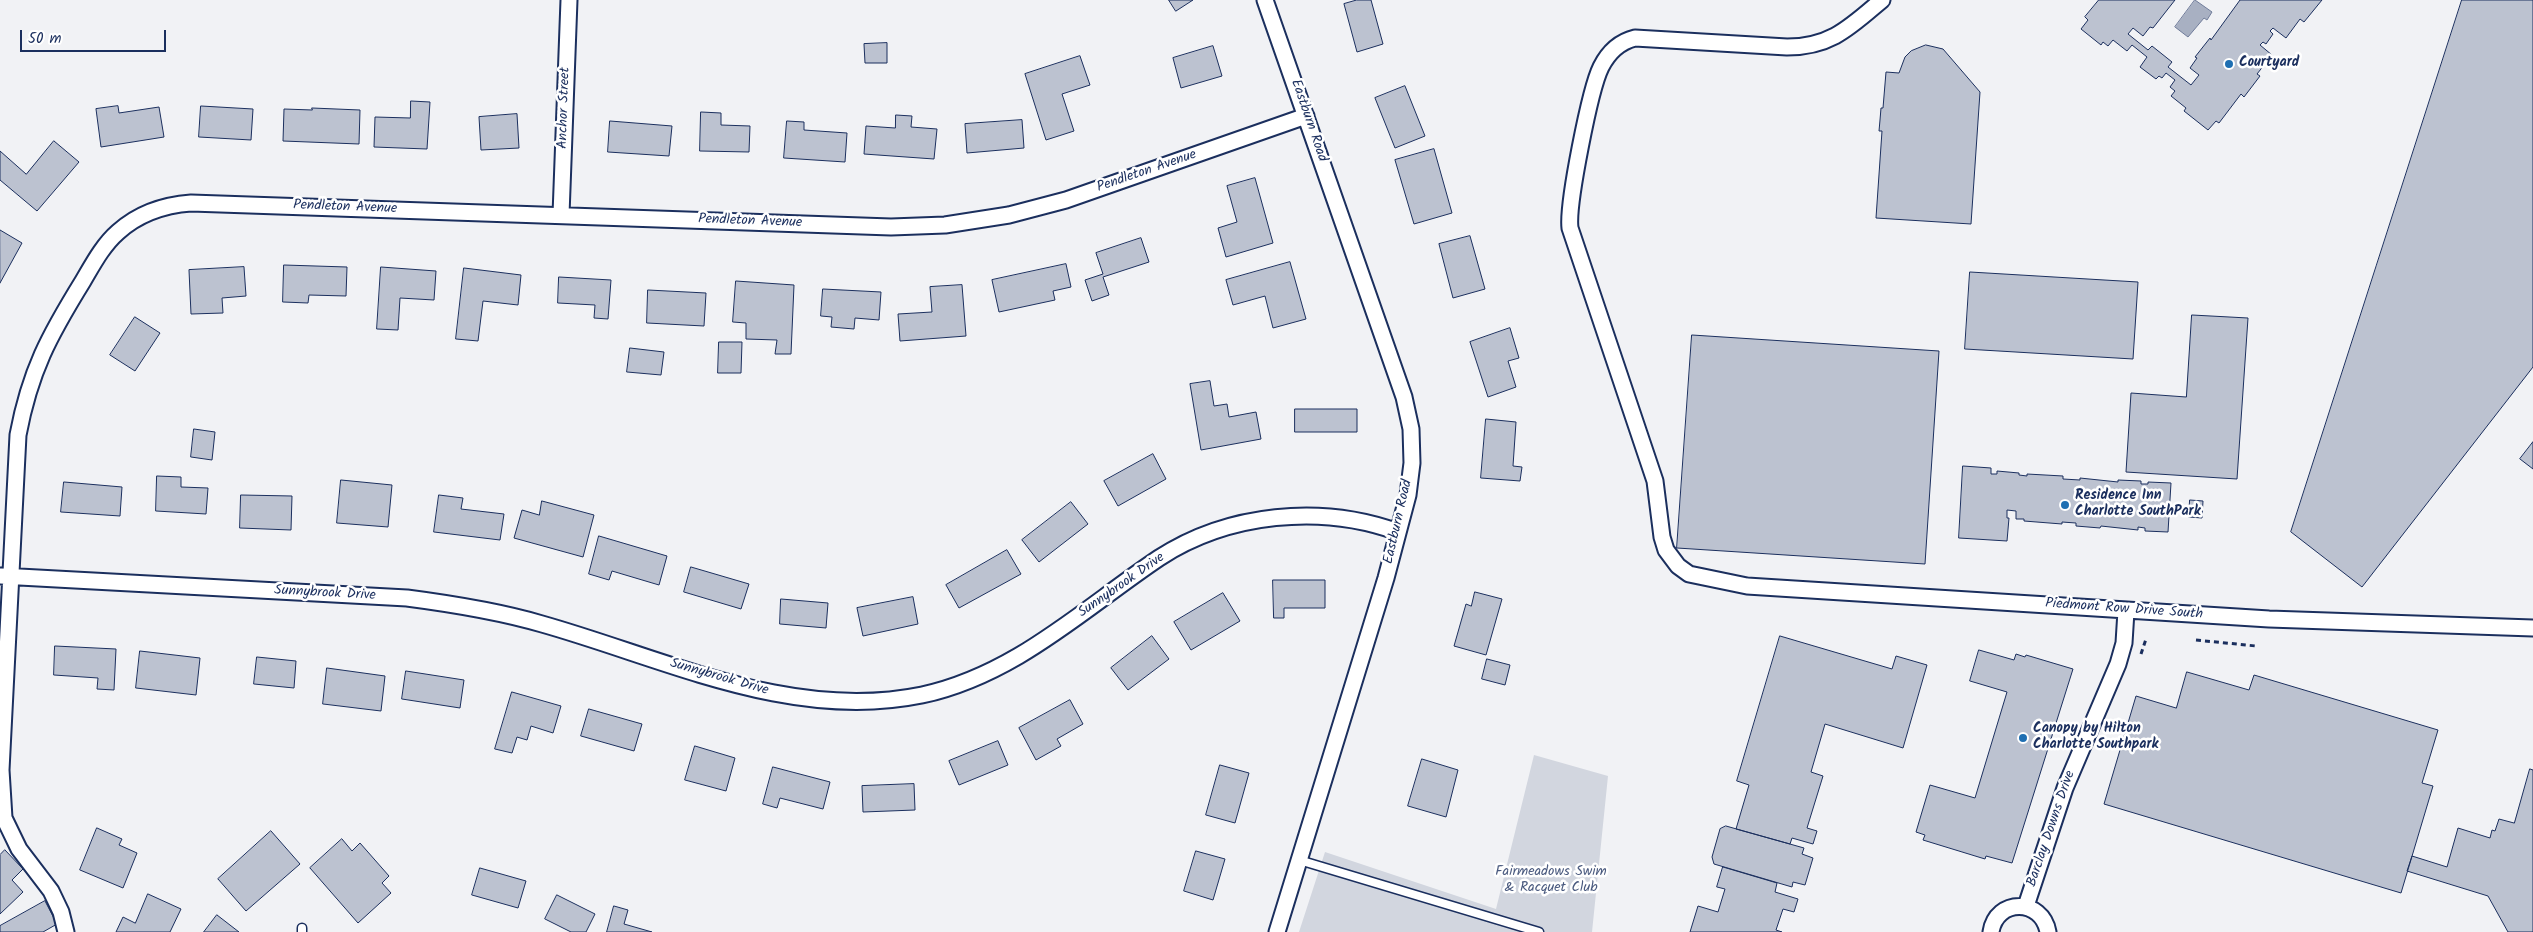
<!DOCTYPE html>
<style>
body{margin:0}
#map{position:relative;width:2533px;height:932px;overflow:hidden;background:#f1f2f5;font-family:Kalam,sans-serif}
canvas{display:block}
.scale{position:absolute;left:20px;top:30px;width:146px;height:22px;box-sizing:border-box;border:2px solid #1b2f5e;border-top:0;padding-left:6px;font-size:15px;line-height:18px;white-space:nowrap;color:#1b2f5e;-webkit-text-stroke:4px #fff;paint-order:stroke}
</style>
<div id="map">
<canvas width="2533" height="932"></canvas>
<div class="scale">50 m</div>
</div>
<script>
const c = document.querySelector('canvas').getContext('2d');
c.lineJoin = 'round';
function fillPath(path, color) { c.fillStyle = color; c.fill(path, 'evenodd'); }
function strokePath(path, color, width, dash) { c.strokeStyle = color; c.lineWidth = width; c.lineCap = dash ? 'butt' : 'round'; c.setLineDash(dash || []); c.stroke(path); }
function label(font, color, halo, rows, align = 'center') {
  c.font = font + ' Kalam,sans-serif'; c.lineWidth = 5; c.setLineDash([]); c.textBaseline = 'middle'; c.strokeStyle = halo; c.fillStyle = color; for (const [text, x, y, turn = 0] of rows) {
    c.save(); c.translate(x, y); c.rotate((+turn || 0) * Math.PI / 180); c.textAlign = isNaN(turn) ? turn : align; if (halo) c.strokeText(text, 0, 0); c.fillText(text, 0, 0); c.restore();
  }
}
fillPath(new Path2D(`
 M 1534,755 L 1608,776 L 1592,932 L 1299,932 L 1325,852 L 1496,909 Z`), '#d2d6df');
const water = new Path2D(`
 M 2195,0 L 2212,12 L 2207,20 L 2204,18 L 2188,37 L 2175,27 Z`);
fillPath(water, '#a8b0c2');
strokePath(water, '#707c9a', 1);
const building = new Path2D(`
 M 1169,0 L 1193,0 L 1176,11 Z
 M 1357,0 L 1371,0 L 1383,44 L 1357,52 L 1344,4 Z
 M 2099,0 L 2175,0 L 2153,28 L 2150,27 L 2143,36 L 2133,28 L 2128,34 L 2148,50 L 2152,46 L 2172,62 L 2168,67 L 2191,85 L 2199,75 L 2190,68 L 2197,58 L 2195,57 L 2210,38 L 2211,40 L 2240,0 L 2322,0 L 2304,22 L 2300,19 L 2286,38 L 2273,28 L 2270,31 L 2273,34 L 2266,44 L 2263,42 L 2260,45 L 2272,55 L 2257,74 L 2260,76 L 2244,97 L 2241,94 L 2219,123 L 2216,121 L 2208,130 L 2184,111 L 2186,108 L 2171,96 L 2175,91 L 2170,87 L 2175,80 L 2166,73 L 2162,78 L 2159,76 L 2156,79 L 2140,67 L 2147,57 L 2132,45 L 2127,51 L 2113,40 L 2108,46 L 2103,42 L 2101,45 L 2081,29 L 2088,20 L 2085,17 Z
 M 2462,0 L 2533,0 L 2533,367 L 2362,587 L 2291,532 Z
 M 887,43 L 887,63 L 865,63 L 864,44 Z
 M 1926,45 L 1943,49 L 1980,92 L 1971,224 L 1876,218 L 1882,131 L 1879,131 L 1880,120 L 1881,108 L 1883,108 L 1886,72 L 1899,73 L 1905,57 L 1911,51 Z
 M 1213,46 L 1222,76 L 1181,88 L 1173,58 Z
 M 1080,56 L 1090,85 L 1062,94 L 1074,131 L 1046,140 L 1025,74 Z
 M 1405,86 L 1425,136 L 1395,148 L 1375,98 Z
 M 411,101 L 430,102 L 427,149 L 374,147 L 375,117 L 410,118 Z
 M 118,106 L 119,113 L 159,107 L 164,137 L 101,147 L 96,109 Z
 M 201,106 L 253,109 L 251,140 L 199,137 Z
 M 312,108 L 360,110 L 359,144 L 283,141 L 284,109 L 312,110 Z
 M 701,112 L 721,113 L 721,125 L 750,126 L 749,152 L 700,151 Z
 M 517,114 L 519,148 L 481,150 L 479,117 Z
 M 896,115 L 912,116 L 911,127 L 937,129 L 934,159 L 864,154 L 866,126 L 895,128 Z
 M 1022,120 L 1024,148 L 967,153 L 965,124 Z
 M 610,121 L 672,126 L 669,156 L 608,152 Z
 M 787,121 L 804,122 L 804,130 L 847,133 L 845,162 L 784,158 Z
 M 54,141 L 79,162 L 37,211 L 0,180 L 0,151 L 26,174 Z
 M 1434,149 L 1452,213 L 1414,224 L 1395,160 Z
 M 1255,178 L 1273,243 L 1226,257 L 1218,228 L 1237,222 L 1227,186 Z
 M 0,230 L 22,243 L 0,283 Z
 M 1470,236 L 1485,289 L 1453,298 L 1439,244 Z
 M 1141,238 L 1149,262 L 1103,277 L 1109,295 L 1092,301 L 1085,280 L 1103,274 L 1096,253 Z
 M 1290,262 L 1306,319 L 1273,328 L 1265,296 L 1233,305 L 1226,280 Z
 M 1066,264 L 1071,287 L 1053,291 L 1055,300 L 999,312 L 992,280 Z
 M 284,265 L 347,267 L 346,296 L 309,295 L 308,303 L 283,302 Z
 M 244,267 L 246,296 L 222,298 L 223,313 L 191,314 L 189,270 Z
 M 381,267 L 436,271 L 434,300 L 400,298 L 398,330 L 377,329 Z
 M 464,268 L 521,275 L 518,305 L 483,301 L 478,341 L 456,339 Z
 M 1970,272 L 2138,282 L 2133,359 L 1965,349 Z
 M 559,277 L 611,280 L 608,319 L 594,318 L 595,305 L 558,303 Z
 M 736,281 L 794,285 L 791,354 L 775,354 L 777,340 L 746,339 L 746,323 L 733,322 Z
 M 962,285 L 966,336 L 900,341 L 898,314 L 932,312 L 930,287 Z
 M 823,289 L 881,292 L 879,320 L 855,318 L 854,329 L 831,327 L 832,317 L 821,316 Z
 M 648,290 L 706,293 L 704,326 L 647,323 Z
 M 2192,315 L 2248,318 L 2237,479 L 2126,472 L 2131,393 L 2186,397 Z
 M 135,317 L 160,333 L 135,371 L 110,355 Z
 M 1510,328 L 1519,358 L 1508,361 L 1516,387 L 1488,397 L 1470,342 Z
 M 1692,335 L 1939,351 L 1925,564 L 1677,548 Z
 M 719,342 L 742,342 L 741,373 L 718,373 Z
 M 630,348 L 664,352 L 661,375 L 627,372 Z
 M 1210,381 L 1214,406 L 1227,404 L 1229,417 L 1256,412 L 1261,439 L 1201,450 L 1190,384 Z
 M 1295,409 L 1357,409 L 1357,432 L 1295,432 Z
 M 1486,419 L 1516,422 L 1513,466 L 1522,467 L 1520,481 L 1481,478 Z
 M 194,429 L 215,432 L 212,460 L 191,457 Z
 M 2533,442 L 2533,469 L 2520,459 Z
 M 1153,454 L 1166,479 L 1118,506 L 1104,481 Z
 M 1963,466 L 1991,468 L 1991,474 L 1997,474 L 1997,471 L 2019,473 L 2019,475 L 2027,476 L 2027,474 L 2063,476 L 2063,479 L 2080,480 L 2080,478 L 2118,482 L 2118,480 L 2141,481 L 2141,484 L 2148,484 L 2148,482 L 2171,483 L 2168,532 L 2145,531 L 2145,528 L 2138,527 L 2138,530 L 2101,526 L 2100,528 L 2076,526 L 2076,523 L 2062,522 L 2062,524 L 2024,521 L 2024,519 L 2016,519 L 2016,511 L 2007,510 L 2007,518 L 2009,518 L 2007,541 L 1959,538 Z
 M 157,476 L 181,477 L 181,487 L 208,488 L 206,514 L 156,511 Z
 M 341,480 L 392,485 L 388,527 L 337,523 Z
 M 64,482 L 122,487 L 120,516 L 61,512 Z
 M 241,495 L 292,496 L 291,530 L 240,528 Z
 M 439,495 L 463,498 L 461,509 L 504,514 L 500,540 L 434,532 Z
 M 2190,500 L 2203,501 L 2202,518 L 2189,517 Z
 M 542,501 L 594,515 L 583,557 L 514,538 L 522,510 L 539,515 Z
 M 1071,502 L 1088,524 L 1039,562 L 1022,540 Z
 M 599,536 L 667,556 L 659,585 L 612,571 L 609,580 L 589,574 Z
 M 1007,550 L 1021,574 L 959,608 L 946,585 Z
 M 691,567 L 749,584 L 741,609 L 684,592 Z
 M 1273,580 L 1325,580 L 1325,608 L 1284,608 L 1284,618 L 1274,618 Z
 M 1475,592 L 1502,599 L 1486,655 L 1454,646 L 1466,604 L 1471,606 Z
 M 1223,593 L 1240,621 L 1191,650 L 1174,622 Z
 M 913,597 L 918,624 L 863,636 L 857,608 Z
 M 781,599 L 828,603 L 826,628 L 780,624 Z
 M 1152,636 L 1169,659 L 1128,690 L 1111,668 Z
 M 1780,636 L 1892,669 L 1896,656 L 1927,665 L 1903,748 L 1825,724 L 1811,772 L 1823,776 L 1807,828 L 1817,831 L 1813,844 L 1792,838 L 1790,844 L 1736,829 L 1749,785 L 1737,781 Z
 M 55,646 L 116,649 L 114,690 L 97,689 L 98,678 L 54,675 Z
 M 1979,650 L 2014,660 L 2016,654 L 2025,657 L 2026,655 L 2073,669 L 2012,863 L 1986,856 L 1985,859 L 1923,840 L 1925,835 L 1916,832 L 1930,785 L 1975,798 L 2007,692 L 1970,681 Z
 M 140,651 L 200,658 L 196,695 L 136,688 Z
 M 257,657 L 296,661 L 294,688 L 254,684 Z
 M 1487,659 L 1510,665 L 1505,685 L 1482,679 Z
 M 327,668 L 385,676 L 381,711 L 323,704 Z
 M 406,671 L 464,680 L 460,708 L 402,699 Z
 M 2187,672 L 2249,690 L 2254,675 L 2438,730 L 2422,783 L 2433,786 L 2401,893 L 2104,804 L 2136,696 L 2176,708 Z
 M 512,692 L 561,706 L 553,733 L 531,726 L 527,740 L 517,737 L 512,753 L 495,749 Z
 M 1070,700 L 1083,724 L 1057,739 L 1061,746 L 1036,760 L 1019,728 Z
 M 589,709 L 642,724 L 634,751 L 581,736 Z
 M 998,741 L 1008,765 L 959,785 L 949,761 Z
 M 695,746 L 735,758 L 726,791 L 685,780 Z
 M 1422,759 L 1458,770 L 1446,817 L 1408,806 Z
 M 1220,765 L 1249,773 L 1235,823 L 1206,815 Z
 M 773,767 L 830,782 L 823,809 L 780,798 L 777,808 L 763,804 Z
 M 2530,769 L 2533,770 L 2533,932 L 2508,932 L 2488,896 L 2407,871 L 2412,856 L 2447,867 L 2458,828 L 2490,838 L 2492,830 L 2495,831 L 2499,819 L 2514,823 Z
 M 914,784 L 915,810 L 863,812 L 862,786 Z
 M 1726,826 L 1804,848 L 1802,854 L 1813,858 L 1805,885 L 1793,882 L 1792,887 L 1714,864 L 1712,857 L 1720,829 Z
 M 97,828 L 122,839 L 119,845 L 137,853 L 123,888 L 80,870 Z
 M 271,831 L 300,864 L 246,911 L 218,879 Z
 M 342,839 L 352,851 L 360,843 L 389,876 L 382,883 L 391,893 L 358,923 L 310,868 Z
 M 5,850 L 23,869 L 12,880 L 23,892 L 0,914 L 0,855 Z
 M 1196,851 L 1225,859 L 1213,900 L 1184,891 Z
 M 1723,867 L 1777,883 L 1775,892 L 1798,899 L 1794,912 L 1783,909 L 1776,930 L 1782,932 L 1690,932 L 1698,906 L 1718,912 L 1725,889 L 1717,887 Z
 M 480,868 L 526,881 L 518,908 L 472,895 Z
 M 148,894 L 181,909 L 170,932 L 116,932 L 123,917 L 135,923 Z
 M 557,895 L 595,914 L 586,932 L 571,932 L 545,919 Z
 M 45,901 L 57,924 L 43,932 L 0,932 L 0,926 Z
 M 614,906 L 628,910 L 624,924 L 652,932 L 607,932 Z
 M 217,915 L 239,932 L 204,932 Z`);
fillPath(building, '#bcc2d0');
strokePath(building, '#1b2f5e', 1);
const service = new Path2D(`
 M 1299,860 L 1539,932
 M 302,932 L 302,928`);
const minor = new Path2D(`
 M 1265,0 L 1404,397 L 1411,429 L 1412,463 L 1408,495 L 1386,578 L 1277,932
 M 1882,0 C 1850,27 1831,47 1787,47 L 1635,38 C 1619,42 1608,53 1601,67 C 1590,89 1567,205 1570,228 L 1655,481 L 1662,537 L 1666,550 L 1678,566 L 1689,574 L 1747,586 L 2269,619 L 2533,628
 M 561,215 L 569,0
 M 1,576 L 407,598 C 453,604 498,611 542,624 C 666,659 791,722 922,695 C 1015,675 1083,609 1159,558 C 1228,513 1321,504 1398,532
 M 2026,906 L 2065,788 L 2118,664 L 2124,643 L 2126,611
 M 66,932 L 61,912 L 51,891 L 19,849 L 4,818 L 1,770 L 18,435 C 30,371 49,336 83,281 C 93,264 103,245 118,232 C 139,213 164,205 191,203 L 891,227 L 945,225 L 1009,215 L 1066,200 L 1306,116
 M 1991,932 C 1996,898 2042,898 2048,932`);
strokePath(service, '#1b2f5e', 11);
strokePath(minor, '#1b2f5e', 19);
strokePath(new Path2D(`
 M 2196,640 L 2256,646
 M 2141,654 L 2146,639`), '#1b2f5e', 3, [5, 4]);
strokePath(service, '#fff', 8);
strokePath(minor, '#fff', 15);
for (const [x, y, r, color] of [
 [2229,64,5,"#1f6fb2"],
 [2065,505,5,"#1f6fb2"],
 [2023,738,5,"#1f6fb2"]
]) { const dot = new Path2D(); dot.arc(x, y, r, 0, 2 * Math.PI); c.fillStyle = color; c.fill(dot); strokePath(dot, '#fff', 2); }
label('bold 14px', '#1b2f5e', '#fff', [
 ["Courtyard",2239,64],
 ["Residence Inn",2075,497],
 ["Charlotte SouthPark",2075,513],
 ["Canopy by Hilton",2033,730],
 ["Charlotte Southpark",2033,746]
], 'left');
label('14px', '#1b2f5e', '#fff', [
 ["Anchor Street",565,108,-88],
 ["Eastburn Road",1308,121,71],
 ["Pendleton Avenue",1147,172,-19],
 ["Pendleton Avenue",345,208,2],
 ["Pendleton Avenue",750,222,2],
 ["Eastburn Road",1399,522,-77],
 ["Sunnybrook Drive",1122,586,-35],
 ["Sunnybrook Drive",325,594,3],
 ["Piedmont Row Drive South",2124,610,4],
 ["Sunnybrook Drive",719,678,16],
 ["Barclay Downs Drive",2052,829,-71]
]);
label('14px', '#49597e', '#fff', [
 ["Fairmeadows Swim",1551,873],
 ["& Racquet Club",1551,889]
]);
</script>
